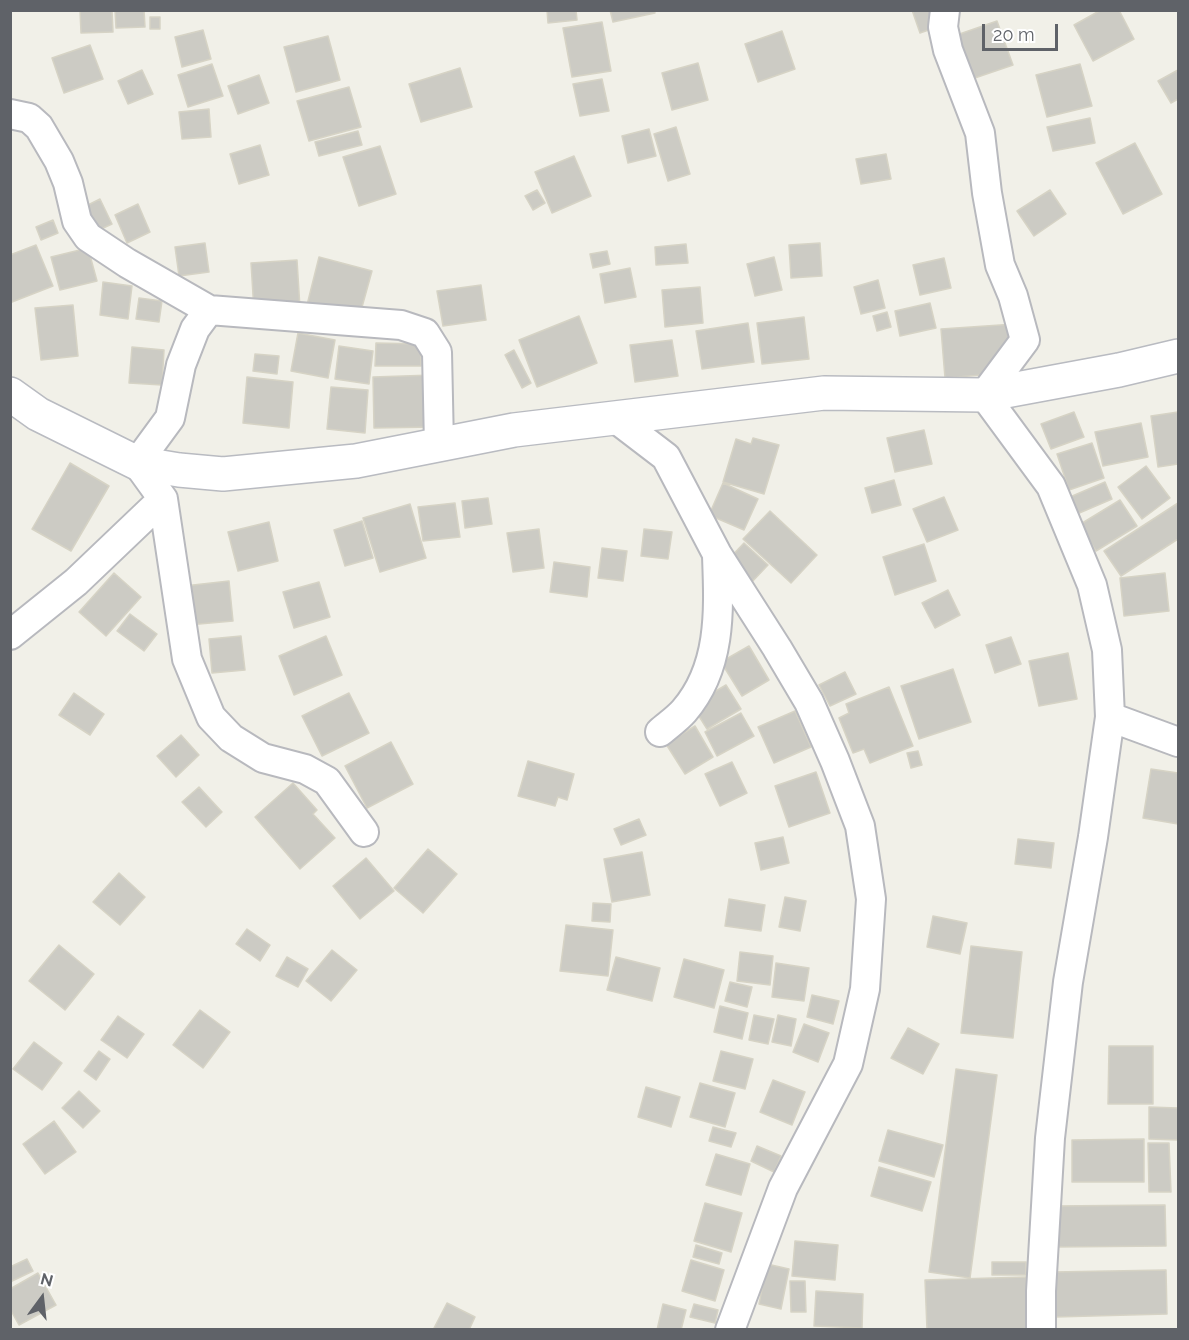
<!DOCTYPE html>
<style>
body{margin:0}
#map{position:relative;width:1189px;height:1340px;overflow:hidden;background:#f1f0e8;font-family:Raleway,sans-serif}
canvas{display:block}
.frame{position:absolute;inset:0;border:12px solid #5f6268;pointer-events:none}
.north{position:absolute;left:12px;top:1268px;width:60px;height:60px;-webkit-text-stroke:4px #fff;paint-order:stroke;rotate:15deg;font-size:16px;font-weight:700;line-height:24px;text-align:center;color:#5f6268}
.north::after{content:'';display:block;margin:auto;width:21px;height:27px;background:#5f6268;clip-path:polygon(50% 0,100% 100%,50% 72%,0 100%)}
.scale{position:absolute;left:982px;top:24px;width:76px;height:27px;box-sizing:border-box;border:3px solid #5f6268;border-top:0;padding-left:8px;font-size:18px;line-height:21px;white-space:nowrap;color:#5f6268;-webkit-text-stroke:4px #fff;paint-order:stroke}
</style>
<div id="map">
<canvas width="1189" height="1340"></canvas>
<div class="frame"></div>
<div class="north">N</div>
<div class="scale">20 m</div>
</div>
<script>
const c = document.querySelector('canvas').getContext('2d');
c.lineJoin = 'round';
function fillPath(path, color) { c.fillStyle = color; c.fill(path, 'evenodd'); }
function strokePath(path, color, width, dash) { c.strokeStyle = color; c.lineWidth = width; c.lineCap = dash ? 'butt' : 'round'; c.setLineDash(dash || []); c.stroke(path); }
const building = new Path2D(`
 M 80,10 L 112,10 L 113,32 L 81,33 Z
 M 115,10 L 144,10 L 145,27 L 116,28 Z
 M 547,10 L 576,10 L 577,20 L 548,23 Z
 M 610,10 L 654,10 L 655,13 L 613,22 Z
 M 912,10 L 931,10 L 937,27 L 920,33 Z
 M 1101,10 L 1119,10 L 1134,39 L 1093,61 L 1074,25 Z
 M 150,17 L 160,17 L 160,29 L 150,29 Z
 M 997,21 L 1013,65 L 966,81 L 951,37 Z
 M 602,22 L 611,71 L 572,77 L 563,28 Z
 M 203,30 L 211,59 L 182,67 L 175,37 Z
 M 782,31 L 795,69 L 758,82 L 745,44 Z
 M 328,36 L 340,80 L 296,92 L 284,47 Z
 M 90,45 L 103,79 L 64,93 L 52,58 Z
 M 698,63 L 708,100 L 672,110 L 662,73 Z
 M 212,64 L 223,96 L 188,107 L 178,75 Z
 M 1080,64 L 1092,106 L 1047,117 L 1036,75 Z
 M 460,68 L 472,107 L 421,122 L 409,84 Z
 M 142,70 L 153,94 L 128,104 L 118,81 Z
 M 1178,70 L 1178,99 L 1171,103 L 1158,81 Z
 M 259,75 L 269,103 L 238,114 L 228,86 Z
 M 602,79 L 609,111 L 580,116 L 573,84 Z
 M 349,87 L 361,127 L 309,141 L 297,101 Z
 M 209,109 L 211,137 L 182,139 L 179,112 Z
 M 1090,118 L 1095,143 L 1053,151 L 1047,127 Z
 M 676,127 L 690,174 L 668,181 L 654,134 Z
 M 649,129 L 656,156 L 628,163 L 622,136 Z
 M 358,131 L 362,145 L 319,156 L 315,142 Z
 M 1135,143 L 1162,194 L 1123,214 L 1096,163 Z
 M 260,145 L 269,175 L 239,184 L 230,154 Z
 M 380,146 L 396,194 L 359,206 L 343,157 Z
 M 886,154 L 891,179 L 861,184 L 856,159 Z
 M 574,156 L 591,196 L 552,213 L 535,172 Z
 M 537,190 L 545,203 L 533,210 L 525,196 Z
 M 1050,190 L 1066,214 L 1034,236 L 1017,211 Z
 M 100,199 L 112,224 L 90,234 L 78,210 Z
 M 138,204 L 150,232 L 127,243 L 115,215 Z
 M 53,220 L 58,233 L 41,240 L 36,227 Z
 M 205,243 L 209,272 L 179,276 L 175,247 Z
 M 820,243 L 822,276 L 791,278 L 789,245 Z
 M 686,244 L 688,263 L 656,265 L 655,247 Z
 M 36,245 L 53,286 L 12,302 L 10,298 L 10,255 Z
 M 88,248 L 97,281 L 60,290 L 51,257 Z
 M 607,251 L 610,264 L 593,268 L 590,254 Z
 M 319,257 L 372,271 L 359,318 L 307,305 Z
 M 774,257 L 782,290 L 755,296 L 747,264 Z
 M 944,258 L 951,288 L 920,295 L 913,265 Z
 M 297,260 L 300,308 L 254,311 L 251,263 Z
 M 630,268 L 636,297 L 605,303 L 600,274 Z
 M 878,280 L 885,308 L 861,314 L 854,287 Z
 M 103,282 L 132,286 L 128,319 L 100,315 Z
 M 481,285 L 486,320 L 443,326 L 437,291 Z
 M 700,287 L 703,323 L 665,327 L 662,290 Z
 M 139,298 L 162,301 L 159,322 L 136,319 Z
 M 930,303 L 936,328 L 900,336 L 895,311 Z
 M 73,305 L 78,356 L 41,360 L 35,308 Z
 M 887,312 L 891,327 L 877,331 L 873,316 Z
 M 579,316 L 597,363 L 537,387 L 519,340 Z
 M 804,317 L 809,359 L 762,364 L 757,323 Z
 M 748,323 L 754,362 L 702,369 L 696,331 Z
 M 1015,324 L 1019,372 L 945,378 L 941,329 Z
 M 298,333 L 335,340 L 328,378 L 291,371 Z
 M 672,340 L 678,376 L 635,382 L 630,345 Z
 M 376,343 L 421,344 L 421,366 L 375,366 Z
 M 339,346 L 373,351 L 369,384 L 335,379 Z
 M 132,347 L 164,350 L 162,385 L 129,383 Z
 M 514,350 L 531,383 L 522,388 L 505,355 Z
 M 255,354 L 279,356 L 277,374 L 253,371 Z
 M 433,375 L 434,427 L 374,428 L 373,377 Z
 M 247,377 L 293,382 L 289,428 L 243,423 Z
 M 331,387 L 368,390 L 365,433 L 327,429 Z
 M 1074,412 L 1084,437 L 1051,449 L 1041,424 Z
 M 1178,412 L 1178,464 L 1158,467 L 1151,416 Z
 M 1141,423 L 1148,457 L 1103,466 L 1095,432 Z
 M 924,430 L 932,464 L 895,472 L 887,438 Z
 M 753,438 L 779,445 L 764,494 L 723,482 L 736,439 L 751,444 Z
 M 1092,443 L 1104,478 L 1069,490 L 1057,454 Z
 M 70,463 L 109,486 L 71,551 L 32,529 Z
 M 1146,466 L 1170,498 L 1142,519 L 1118,487 Z
 M 894,480 L 901,505 L 872,513 L 865,488 Z
 M 1105,482 L 1112,499 L 1077,514 L 1070,497 Z
 M 723,483 L 758,499 L 744,530 L 709,515 Z
 M 944,497 L 958,530 L 927,542 L 913,509 Z
 M 488,498 L 492,524 L 465,528 L 462,501 Z
 M 1120,500 L 1137,526 L 1096,551 L 1079,525 Z
 M 455,503 L 460,537 L 423,541 L 418,507 Z
 M 1178,503 L 1178,539 L 1121,576 L 1104,551 Z
 M 410,504 L 426,558 L 380,572 L 363,518 Z
 M 770,511 L 817,555 L 791,583 L 743,539 Z
 M 362,521 L 373,558 L 345,566 L 334,530 Z
 M 269,522 L 278,561 L 238,571 L 228,532 Z
 M 539,529 L 544,568 L 513,572 L 507,533 Z
 M 644,529 L 672,532 L 668,559 L 641,556 Z
 M 744,543 L 768,565 L 749,585 L 725,563 Z
 M 924,544 L 936,581 L 895,595 L 883,557 Z
 M 602,548 L 627,551 L 623,581 L 598,578 Z
 M 554,562 L 590,567 L 587,597 L 550,592 Z
 M 114,573 L 141,597 L 106,636 L 79,612 Z
 M 1165,573 L 1169,611 L 1124,616 L 1120,578 Z
 M 229,581 L 233,621 L 188,625 L 184,586 Z
 M 319,582 L 330,617 L 294,628 L 283,592 Z
 M 948,590 L 960,615 L 935,628 L 922,603 Z
 M 130,614 L 157,634 L 144,651 L 117,631 Z
 M 241,636 L 245,670 L 212,673 L 209,639 Z
 M 326,636 L 342,675 L 294,695 L 279,656 Z
 M 1011,637 L 1021,664 L 995,673 L 986,645 Z
 M 749,646 L 769,680 L 742,696 L 721,662 Z
 M 1068,653 L 1077,699 L 1039,706 L 1029,661 Z
 M 953,669 L 971,722 L 919,739 L 901,686 Z
 M 845,672 L 856,694 L 830,706 L 819,685 Z
 M 726,685 L 741,709 L 707,729 L 692,705 Z
 M 889,687 L 913,746 L 870,763 L 864,749 L 853,753 L 839,718 L 849,713 L 846,704 Z
 M 74,693 L 104,714 L 90,735 L 59,715 Z
 M 349,693 L 369,733 L 322,756 L 302,716 Z
 M 795,711 L 811,747 L 774,763 L 758,727 Z
 M 741,713 L 754,736 L 717,756 L 705,732 Z
 M 695,726 L 713,757 L 685,774 L 666,744 Z
 M 181,735 L 199,755 L 176,777 L 157,756 Z
 M 391,742 L 413,784 L 367,808 L 345,766 Z
 M 918,751 L 922,765 L 911,768 L 907,753 Z
 M 528,761 L 574,774 L 567,800 L 558,797 L 555,806 L 518,796 Z
 M 732,762 L 747,793 L 720,806 L 705,774 Z
 M 1151,769 L 1178,773 L 1178,824 L 1143,818 Z
 M 816,772 L 830,813 L 789,827 L 775,786 Z
 M 293,783 L 317,810 L 313,814 L 335,838 L 300,869 L 255,817 Z
 M 199,787 L 222,812 L 206,827 L 182,802 Z
 M 639,819 L 646,835 L 621,845 L 614,829 Z
 M 783,837 L 789,863 L 761,870 L 755,843 Z
 M 1018,839 L 1054,843 L 1051,868 L 1015,864 Z
 M 428,849 L 457,874 L 423,913 L 394,888 Z
 M 642,852 L 650,895 L 612,902 L 604,859 Z
 M 366,858 L 394,891 L 360,919 L 333,886 Z
 M 119,873 L 145,897 L 120,925 L 93,902 Z
 M 785,897 L 806,901 L 800,931 L 779,927 Z
 M 729,899 L 765,905 L 761,931 L 725,926 Z
 M 593,903 L 611,904 L 610,922 L 592,921 Z
 M 933,916 L 967,923 L 960,954 L 927,947 Z
 M 566,925 L 613,930 L 608,976 L 560,971 Z
 M 247,929 L 270,945 L 260,961 L 236,944 Z
 M 59,945 L 94,974 L 65,1010 L 29,981 Z
 M 971,946 L 1022,952 L 1013,1038 L 961,1033 Z
 M 332,950 L 357,970 L 331,1001 L 306,981 Z
 M 740,952 L 773,956 L 770,985 L 737,981 Z
 M 287,957 L 308,969 L 298,987 L 276,976 Z
 M 616,957 L 660,968 L 652,1001 L 607,990 Z
 M 684,959 L 724,970 L 714,1008 L 674,997 Z
 M 776,963 L 809,968 L 804,1001 L 772,997 Z
 M 730,982 L 752,987 L 747,1007 L 725,1001 Z
 M 812,995 L 839,1001 L 833,1024 L 807,1017 Z
 M 720,1006 L 748,1013 L 742,1039 L 714,1032 Z
 M 200,1010 L 230,1032 L 203,1068 L 173,1045 Z
 M 754,1015 L 774,1019 L 768,1044 L 749,1040 Z
 M 778,1015 L 796,1019 L 791,1046 L 772,1042 Z
 M 118,1016 L 144,1034 L 127,1058 L 101,1040 Z
 M 804,1024 L 829,1033 L 818,1062 L 793,1052 Z
 M 908,1028 L 939,1044 L 923,1074 L 891,1058 Z
 M 34,1042 L 62,1063 L 42,1090 L 13,1069 Z
 M 1109,1046 L 1153,1046 L 1153,1104 L 1108,1104 Z
 M 99,1051 L 110,1059 L 96,1080 L 84,1071 Z
 M 721,1051 L 753,1059 L 745,1089 L 713,1081 Z
 M 956,1069 L 997,1075 L 970,1278 L 929,1272 Z
 M 773,1080 L 805,1092 L 792,1125 L 760,1112 Z
 M 700,1083 L 735,1093 L 725,1127 L 690,1117 Z
 M 646,1087 L 680,1097 L 671,1127 L 638,1117 Z
 M 79,1091 L 100,1111 L 83,1128 L 62,1108 Z
 M 1149,1107 L 1178,1108 L 1178,1140 L 1149,1139 Z
 M 54,1121 L 76,1152 L 45,1174 L 23,1144 Z
 M 713,1127 L 736,1133 L 731,1147 L 709,1141 Z
 M 888,1130 L 943,1145 L 934,1177 L 879,1161 Z
 M 1144,1139 L 1144,1182 L 1072,1182 L 1072,1140 Z
 M 1148,1143 L 1169,1143 L 1171,1192 L 1149,1192 Z
 M 757,1146 L 781,1156 L 774,1172 L 751,1161 Z
 M 716,1154 L 750,1164 L 741,1195 L 706,1185 Z
 M 879,1167 L 931,1182 L 922,1211 L 871,1196 Z
 M 705,1203 L 742,1213 L 731,1252 L 694,1241 Z
 M 1165,1205 L 1166,1246 L 1053,1247 L 1052,1206 Z
 M 795,1241 L 838,1245 L 835,1280 L 792,1276 Z
 M 696,1245 L 722,1253 L 719,1264 L 693,1257 Z
 M 27,1259 L 33,1271 L 10,1282 L 10,1267 Z
 M 691,1260 L 724,1270 L 715,1301 L 682,1291 Z
 M 992,1262 L 1026,1262 L 1026,1275 L 992,1275 Z
 M 767,1264 L 789,1269 L 781,1309 L 759,1304 Z
 M 1166,1270 L 1167,1314 L 1055,1317 L 1053,1272 Z
 M 38,1273 L 56,1305 L 19,1325 L 10,1309 L 10,1289 Z
 M 1026,1277 L 1028,1330 L 927,1330 L 925,1280 Z
 M 790,1281 L 805,1281 L 806,1312 L 791,1312 Z
 M 816,1291 L 863,1294 L 862,1328 L 814,1326 Z
 M 447,1303 L 475,1317 L 469,1330 L 433,1330 Z
 M 663,1304 L 686,1310 L 681,1330 L 657,1330 Z
 M 694,1304 L 718,1310 L 715,1323 L 690,1317 Z`);
fillPath(building, '#cccbc4');
strokePath(building, '#d6d3c5', 1.5);
const street = new Path2D(`
 M 945,10 L 943,27 L 948,50 L 980,133 L 987,193 L 1000,265 L 1013,296 L 1025,340 L 984,395 L 1051,486 L 1092,585 L 1107,650 L 1110,717 L 1093,837 L 1068,982 L 1050,1138 L 1041,1291 L 1041,1330
 M 10,114 L 29,118 L 39,127 L 59,161 L 68,183 L 77,221 L 88,237 L 127,263 L 209,310 L 401,325 L 425,333 L 437,352 L 439,445
 M 615,418 L 666,457 L 717,554 L 777,648 L 809,702 L 835,761 L 860,826 L 871,899 L 865,989 L 848,1064 L 783,1188 L 730,1330
 M 163,499 L 187,659 L 211,717 L 231,738 L 263,758 L 305,769 L 327,781 L 364,832
 M 10,635 L 76,582 L 163,499 L 137,463 L 170,418 L 181,365 L 195,329 L 209,310
 M 1110,717 L 1178,742
 M 660,732 C 668,725 677,719 684,711 C 722,667 719,610 717,556`);
const secondary = new Path2D(`
 M 10,394 L 38,414 L 137,463 L 179,470 L 223,474 L 356,461 L 514,430 L 824,393 L 984,395 L 1119,370 L 1178,356`);
strokePath(street, '#b8b9be', 32);
strokePath(secondary, '#b9bbc1', 36);
strokePath(street, '#fff', 28);
strokePath(secondary, '#fff', 33);
</script>
